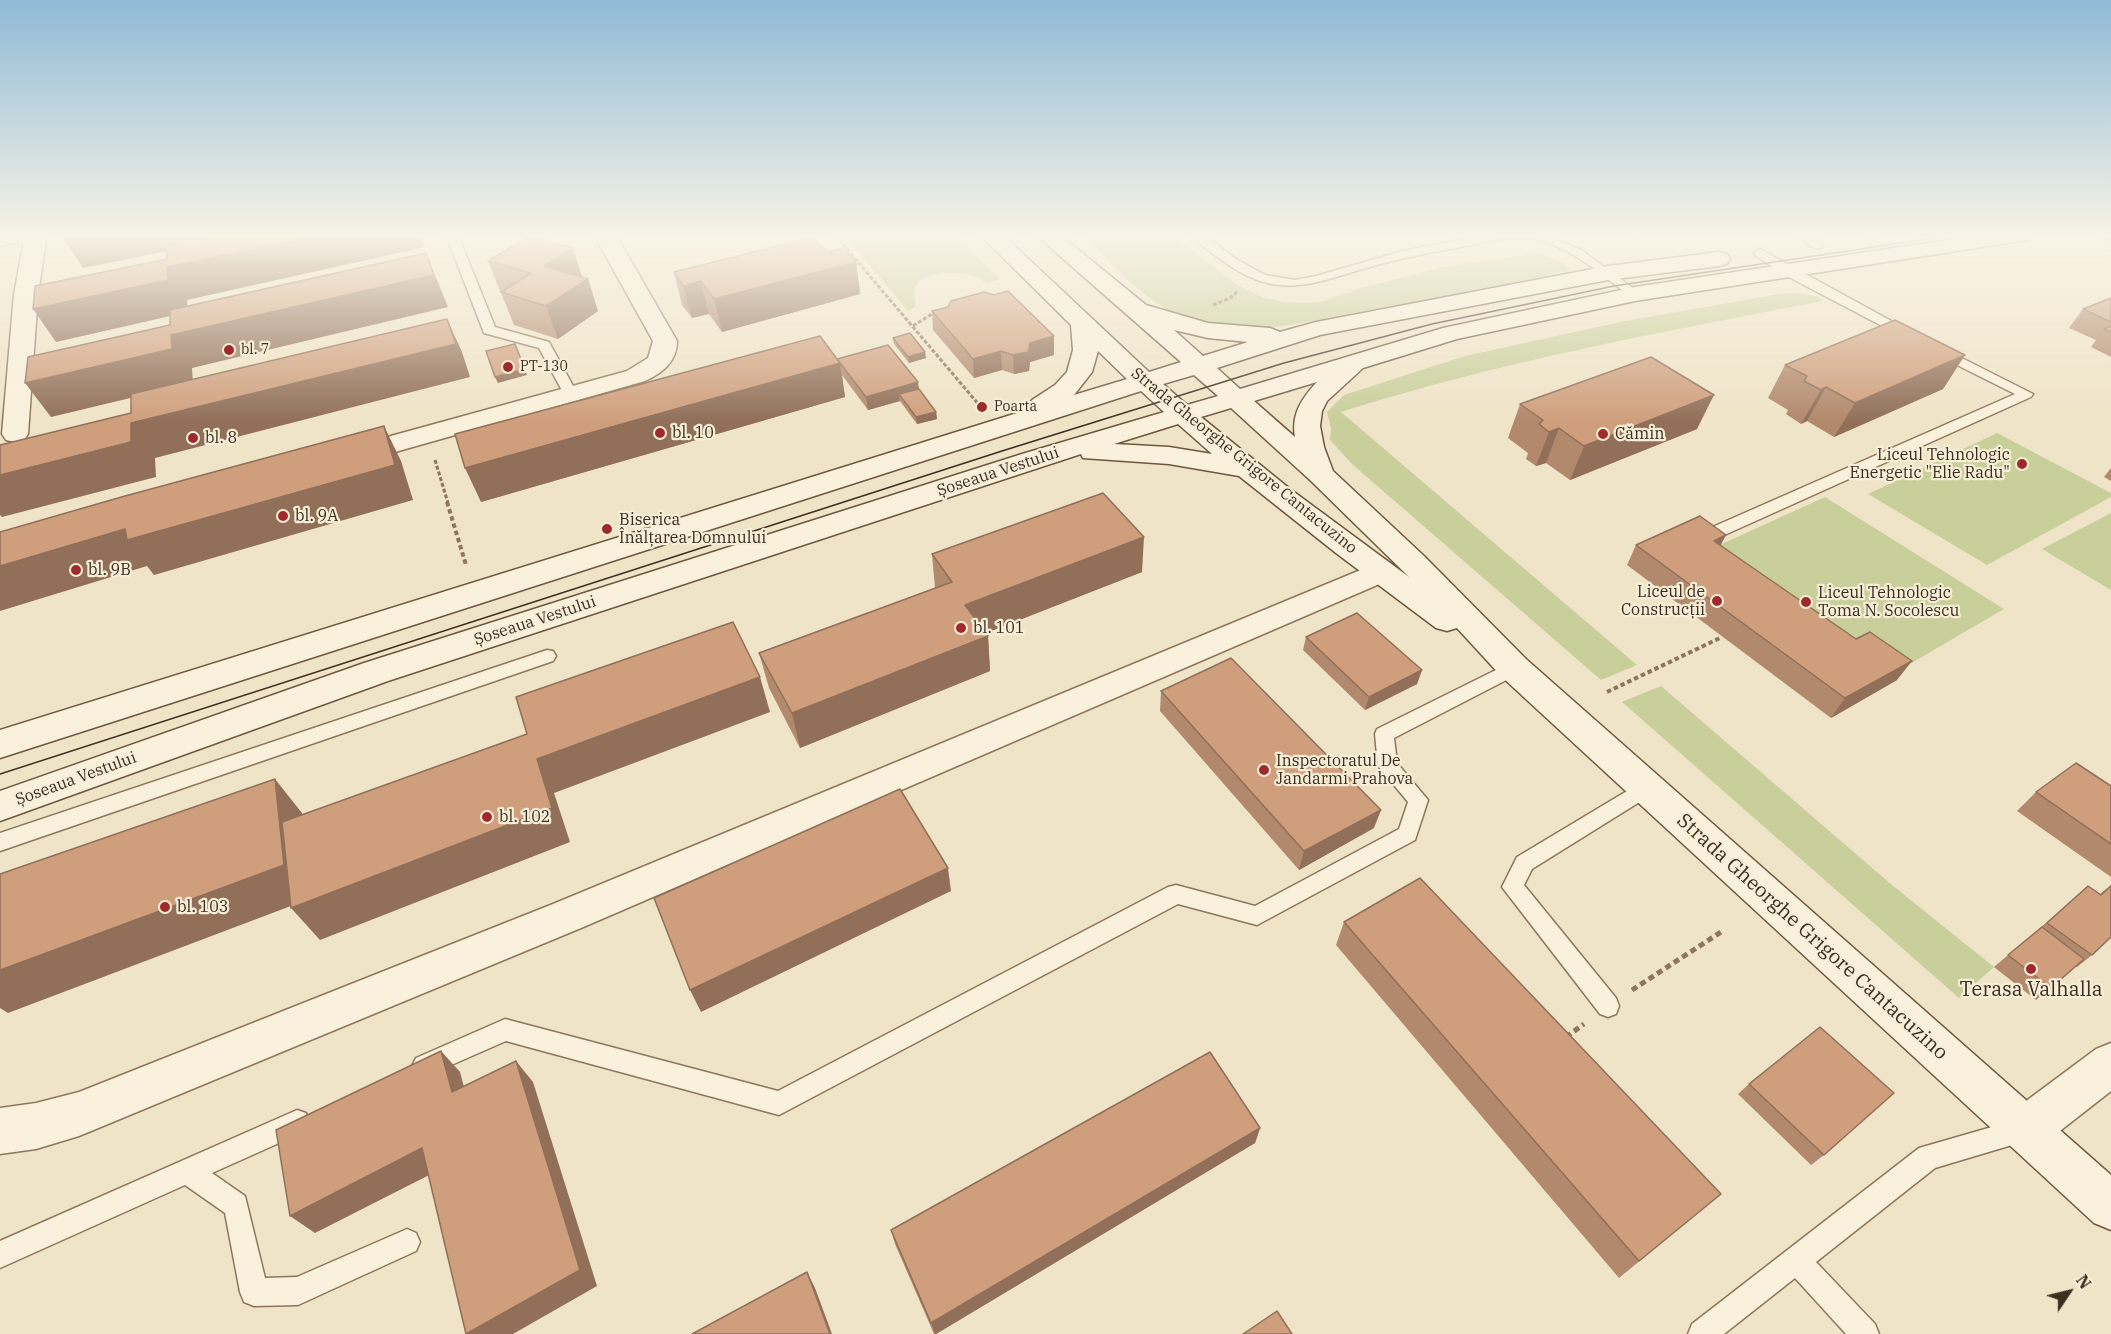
<!DOCTYPE html>
<meta charset="utf-8">
<style>
body{margin:0}
#map{position:relative;width:2111px;height:1334px;overflow:hidden;background:#f0e4c8;font-family:"IBM Plex Serif",serif}
canvas{display:block}
.north{position:absolute;left:2039px;top:1262px;width:60px;height:60px;-webkit-text-stroke:4px #f7eed8;paint-order:stroke;rotate:55deg;font-size:16px;font-weight:700;line-height:24px;text-align:center;color:#3d2e20}
.north::after{content:'';display:block;margin:auto;width:21px;height:27px;background:#3d2e20;clip-path:polygon(50% 0,100% 100%,50% 72%,0 100%)}
</style>
<div id="map">
<canvas width="2111" height="1334"></canvas>
<div class="north">N</div>
</div>
<script>
const c = document.querySelector('canvas').getContext('2d');
c.lineJoin = 'round';
function fillPath(path, color) { c.fillStyle = color; c.fill(path, 'evenodd'); }
function strokePath(path, color, width, dash) { c.strokeStyle = color; c.lineWidth = width; c.lineCap = dash ? 'butt' : 'round'; c.setLineDash(dash || []); c.stroke(path); }
function label(font, color, halo, rows, align = 'center') {
  c.font = font + ' "IBM Plex Serif",serif'; c.lineWidth = 4.5; c.setLineDash([]); c.textBaseline = 'middle'; c.strokeStyle = halo; c.fillStyle = color; for (const [text, x, y, turn = 0] of rows) {
    c.save(); c.translate(x, y); c.rotate((+turn || 0) * Math.PI / 180); c.textAlign = isNaN(turn) ? turn : align; if (halo) c.strokeText(text, 0, 0); c.fillText(text, 0, 0); c.restore();
  }
}
fillPath(new Path2D(`
 M 844,235 L 955,235 L 1000,279 L 986,283 C 972,271 933,268 918,283 C 912,289 915,298 916,306 L 908,311 Z
 M 1086,235 L 1173,235 L 1237,285 L 1264,298 L 1291,303 L 1321,302 L 1362,288 L 1439,268 L 1531,254 C 1547,254 1559,259 1572,270 C 1505,286 1438,298 1370,310 C 1317,319 1258,337 1203,325 C 1161,316 1112,268 1086,235 Z
 M 1799,293 L 1816,296 L 1823,301 C 1662,332 1498,362 1341,412 L 1637,665 L 1601,680 L 1352,464 L 1330,440 L 1331,428 L 1327,412 L 1344,395 L 1465,356 L 1625,321 L 1780,294 Z
 M 1997,433 L 2111,493 L 2111,497 L 1987,565 L 1868,494 Z
 M 1825,497 L 2004,609 L 1896,672 L 1715,547 Z
 M 2111,513 L 2111,590 L 2042,549 Z
 M 1661,686 L 1892,885 L 1994,967 L 1959,998 L 1622,702 Z`), '#c9cf9b');
const service = new Path2D(`
 M 21,235 L 45,235 L 39,239 L 0,246 L 0,238 Z
 M 446,235 L 458,235 L 495,327 L 549,342 L 578,395 L 576,398 L 566,398 L 539,348 L 484,333 Z
 M 1191,235 L 1204,235 L 1236,259 L 1265,275 L 1295,280 L 1316,276 L 1403,251 L 1483,235 L 1546,235 L 1581,250 L 1641,294 L 1635,298 L 1631,297 C 1602,275 1570,246 1534,239 C 1513,235 1491,241 1471,245 C 1438,251 1405,257 1373,266 C 1313,283 1279,302 1223,261 C 1212,253 1200,245 1191,235 Z
 M 1796,235 L 1810,235 L 1823,245 L 1821,248 L 1813,248 Z
 M 1865,235 L 1878,235 L 1879,236 L 1873,240 Z
 M 2100,235 L 2111,235 L 2111,240 L 2102,237 Z
 M 1760,249 L 1915,334 L 1913,337 L 1903,337 L 1783,274 L 1756,256 L 1754,253 Z
 M 1940,347 L 2033,394 L 2031,397 L 1720,537 L 1708,537 L 1706,533 L 1708,529 L 2015,394 L 1935,354 L 1933,351 L 1935,348 Z
 M 547,650 L 553,651 L 556,656 L 553,661 L 0,851 L 0,833 Z
 M 1514,661 L 1520,663 L 1523,668 L 1520,673 L 1394,738 L 1397,763 L 1428,800 L 1415,840 L 1257,925 L 1178,904 L 779,1115 L 506,1041 L 424,1077 L 416,1074 L 412,1066 L 416,1058 L 505,1019 L 778,1091 L 1168,887 L 1176,885 L 1255,906 L 1399,829 L 1408,802 L 1378,766 L 1375,734 L 1377,729 Z
 M 1647,779 L 1654,781 L 1657,787 L 1654,793 L 1532,869 L 1524,885 L 1616,998 L 1619,1006 L 1616,1014 L 1608,1017 L 1600,1014 L 1502,887 L 1517,857 Z
 M 297,1110 L 306,1113 L 309,1122 L 306,1131 L 212,1173 L 245,1196 L 265,1278 L 297,1277 L 407,1229 L 416,1233 L 420,1242 L 416,1251 L 298,1305 L 254,1306 L 244,1302 L 240,1292 L 225,1213 L 185,1185 L 0,1268 L 0,1241 Z
 M 2023,1118 L 2032,1121 L 2035,1130 L 2032,1139 L 1935,1168 L 1816,1262 L 1875,1324 L 1879,1334 L 1846,1334 L 1795,1278 L 1724,1334 L 1688,1334 L 1692,1324 L 1919,1148 Z`);
const minor = new Path2D(`
 M 25,235 L 47,235 L 38,294 L 28,434 L 24,440 L 15,442 L 6,440 L 2,434 L 14,294 Z
 M 594,235 L 616,235 L 677,341 C 677,362 662,373 645,381 L 360,462 L 350,464 L 340,462 L 336,456 L 340,450 L 627,371 L 648,358 L 653,341 Z
 M 1380,562 L 1391,565 L 1395,572 L 1391,579 L 581,928 L 79,1136 L 36,1149 L 0,1154 L 0,1108 L 36,1103 L 79,1092 L 553,904 Z
 M 2111,1043 L 2111,1091 L 2042,1145 L 2026,1152 L 2010,1145 L 2003,1129 L 2010,1113 L 2096,1049 Z`);
const secondary = new Path2D(`
 M 980,235 L 1003,235 L 1149,372 L 1181,362 L 1036,235 L 1060,235 L 1146,305 L 1208,323 L 1270,328 L 1280,332 L 1316,322 L 1608,266 L 1719,252 L 1727,254 L 1730,259 L 1727,264 L 1719,266 L 1608,280 L 1320,335 L 1217,368 L 1240,389 L 1443,328 L 1635,287 L 1980,235 L 2032,235 L 2029,240 L 2021,241 L 1635,301 L 1457,339 L 1363,368 L 1327,401 L 1322,411 L 1320,426 L 1324,447 L 1333,471 L 1424,556 L 1526,659 L 2111,1175 L 2111,1230 L 2094,1223 L 1502,677 L 1457,628 L 1447,631 L 1436,628 L 1336,553 L 1239,476 L 1169,464 L 1083,458 L 1081,454 L 388,681 L 0,821 L 0,791 L 364,663 L 1022,454 L 1164,412 L 1141,391 L 0,758 L 0,730 L 1030,409 L 1028,406 L 1032,400 L 1055,385 L 1067,372 L 1073,350 L 1071,325 ZM 1174,330 L 1208,338 L 1248,342 L 1203,356 ZM 1098,351 L 1127,379 L 1074,395 L 1092,372 ZM 1194,375 L 1218,396 L 1187,405 L 1163,384 ZM 1317,382 C 1302,398 1291,414 1295,437 L 1254,401 ZM 1231,408 L 1310,480 L 1409,577 L 1290,489 L 1201,417 ZM 1178,424 L 1212,454 L 1169,447 L 1114,444 Z`);
strokePath(service, '#8d765c', 3);
strokePath(minor, '#8d765c', 3);
strokePath(secondary, '#6f573f', 3);
strokePath(new Path2D(`
 M 835,235 L 980,406
 M 1213,305 L 1230,298 L 1238,291
 M 913,326 L 935,312
 M 435,460 L 448,503`), '#8d765c', 3, [4, 2]);
strokePath(new Path2D(`
 M 447,502 L 466,565
 M 1607,692 L 1722,637`), '#8d765c', 4, [4.5, 3]);
strokePath(new Path2D(`
 M 1632,990 L 1721,932
 M 1566,1037 L 1584,1024`), '#8d765c', 5, [6, 4]);
fillPath(service, '#faf1dc');
fillPath(minor, '#faf1dc');
fillPath(secondary, '#faf1dc');
strokePath(new Path2D(`
 M 0,774 L 1002,451 L 1284,363 L 1432,324 L 1614,286 L 1954,235`), '#3d2e20', 1.5);
fillPath(new Path2D(`
 M 827,252 L 856,262 L 860,294 L 722,332 L 709,314 L 692,318 L 682,305 L 674,272 Z
 M 488,261 L 588,279 L 598,311 L 558,339 L 514,325 Z
 M 2111,298 L 2111,357 L 2091,347 L 2096,340 L 2069,328 L 2083,309 Z
 M 932,311 L 1054,336 L 1054,355 L 1030,362 L 1029,371 L 1014,374 L 1002,370 L 974,378 L 933,330 Z
 M 893,338 L 926,358 L 909,363 L 894,344 Z
 M 1965,355 L 1943,389 L 1834,437 L 1807,421 L 1801,424 L 1786,414 L 1788,410 L 1768,398 L 1785,365 Z
 M 838,360 L 918,382 L 919,389 L 936,412 L 937,419 L 917,424 L 900,401 L 868,410 L 842,375 L 845,397 L 481,502 Z
 M 1520,404 L 1697,429 L 1570,480 L 1546,463 L 1536,466 L 1526,459 L 1528,453 L 1508,438 Z
 M 2111,468 L 2111,481 L 2104,477 Z
 M 1636,545 L 1721,545 L 1897,680 L 1831,718 L 1627,565 Z
 M 932,554 L 1142,572 L 986,633 L 988,636 L 990,671 L 800,748 L 769,688 L 759,653 L 935,588 Z
 M 1306,637 L 1422,670 L 1417,684 L 1365,710 L 1303,650 Z
 M 1161,691 L 1374,828 L 1299,870 L 1160,711 Z
 M 2111,786 L 2111,877 L 2017,811 L 2036,792 Z
 M 2111,885 L 2111,937 L 2092,955 L 2077,967 L 2076,966 L 2051,988 L 2036,1000 L 1994,967 L 2041,927 L 2088,886 L 2100,894 Z
 M 1344,922 L 1721,1194 L 1619,1278 L 1336,945 Z
 M 1749,1084 L 1824,1155 L 1811,1165 L 1738,1094 Z
 M 1260,1128 L 1255,1143 L 936,1334 L 934,1334 L 895,1244 L 891,1230 Z`), '#b2896c');
fillPath(new Path2D(`
 M 68,235 L 246,235 L 83,268 L 62,236 Z
 M 321,235 L 421,235 L 425,247 L 187,300 L 188,312 L 56,342 L 33,309 L 167,267 Z
 M 1634,235 L 1659,235 L 1633,238 Z
 M 573,248 L 583,280 L 544,266 Z
 M 426,253 L 448,307 L 192,368 L 193,383 L 51,417 L 25,383 L 171,335 Z
 M 856,262 L 860,294 L 722,332 L 714,299 Z
 M 588,279 L 598,311 L 558,339 L 546,306 Z
 M 701,281 L 709,314 L 692,318 L 683,286 Z
 M 447,319 L 462,352 L 470,377 L 155,458 L 156,477 L 2,517 L 0,515 L 0,475 L 131,423 Z
 M 1054,336 L 1054,355 L 1030,362 L 1029,371 L 1014,374 L 1013,355 L 1030,343 Z
 M 1001,351 L 1002,370 L 974,378 L 973,359 Z
 M 925,352 L 926,358 L 909,363 L 908,357 Z
 M 1965,355 L 1943,389 L 1834,437 L 1855,403 Z
 M 840,363 L 845,397 L 481,502 L 465,468 Z
 M 525,369 L 527,375 L 498,383 L 495,377 Z
 M 918,382 L 919,395 L 899,394 L 900,401 L 868,410 L 866,397 Z
 M 1826,387 L 1807,421 L 1801,424 L 1821,390 Z
 M 1714,395 L 1697,429 L 1570,480 L 1584,446 Z
 M 936,412 L 937,419 L 917,424 L 916,417 Z
 M 384,426 L 401,461 L 413,500 L 154,575 L 147,566 L 0,611 L 0,566 Z
 M 1559,428 L 1546,463 L 1536,466 L 1549,432 Z
 M 1726,535 L 1716,554 L 1714,541 Z
 M 1144,537 L 1142,572 L 968,640 L 965,605 Z
 M 988,636 L 990,671 L 800,748 L 792,713 Z
 M 1912,661 L 1897,680 L 1831,718 L 1845,698 Z
 M 1422,670 L 1417,684 L 1365,710 L 1369,697 Z
 M 760,677 L 770,712 L 554,793 L 570,842 L 320,940 L 291,908 L 537,759 Z
 M 275,779 L 302,813 L 312,898 L 8,1013 L 0,1008 L 0,970 Z
 M 1381,810 L 1374,828 L 1299,870 L 1304,851 Z
 M 948,868 L 951,891 L 701,1012 L 690,990 Z
 M 441,1051 L 460,1072 L 471,1113 L 452,1092 Z
 M 516,1061 L 533,1082 L 597,1286 L 513,1334 L 466,1334 Z
 M 1260,1128 L 1255,1143 L 936,1334 L 935,1334 L 931,1323 Z
 M 422,1148 L 443,1168 L 315,1233 L 290,1216 Z
 M 807,1272 L 815,1288 L 832,1334 L 830,1334 Z`), '#916f58');
const building = new Path2D(`
 M 221,235 L 321,235 L 167,267 L 168,280 L 33,309 L 35,286 L 167,259 L 166,246 Z
 M 530,236 L 573,248 L 544,266 L 588,279 L 546,306 L 501,292 L 531,273 L 488,261 Z
 M 813,237 L 827,252 L 843,248 L 856,262 L 714,299 L 701,281 L 683,286 L 674,272 Z
 M 426,253 L 434,275 L 171,335 L 172,349 L 25,383 L 28,357 L 170,325 L 170,310 Z
 M 1008,291 L 1054,336 L 1030,343 L 1028,352 L 1013,355 L 1001,351 L 973,359 L 932,311 L 948,307 L 951,301 L 984,292 L 994,295 Z
 M 2111,298 L 2111,322 L 2083,309 Z
 M 447,319 L 456,344 L 131,423 L 131,442 L 0,475 L 0,445 L 131,413 L 131,394 Z
 M 1895,320 L 1965,355 L 1855,403 L 1826,387 L 1821,390 L 1804,381 L 1807,376 L 1785,365 Z
 M 2111,326 L 2111,332 L 2104,329 Z
 M 910,333 L 925,352 L 908,357 L 893,338 Z
 M 820,336 L 840,363 L 465,468 L 455,434 Z
 M 515,344 L 525,369 L 495,377 L 486,351 Z
 M 888,345 L 918,382 L 866,397 L 837,359 Z
 M 1651,357 L 1714,395 L 1584,446 L 1559,428 L 1549,432 L 1539,424 L 1543,420 L 1520,404 Z
 M 919,389 L 936,412 L 916,417 L 899,394 Z
 M 384,426 L 395,465 L 127,540 L 125,529 L 0,566 L 0,532 L 125,496 Z
 M 1103,493 L 1144,537 L 965,605 L 988,636 L 792,713 L 759,653 L 952,582 L 932,554 Z
 M 1700,516 L 1726,535 L 1714,541 L 1856,639 L 1870,632 L 1912,661 L 1845,698 L 1636,545 Z
 M 1357,613 L 1422,670 L 1369,697 L 1306,637 Z
 M 733,622 L 760,677 L 537,759 L 552,808 L 291,908 L 282,822 L 527,734 L 516,697 Z
 M 1231,658 L 1381,810 L 1304,851 L 1161,691 Z
 M 2076,763 L 2111,786 L 2111,844 L 2036,792 Z
 M 275,779 L 284,865 L 0,970 L 0,874 Z
 M 900,789 L 948,868 L 690,990 L 654,898 Z
 M 1420,878 L 1721,1194 L 1639,1261 L 1344,922 Z
 M 2088,886 L 2101,895 L 2111,886 L 2111,937 L 2092,955 L 2047,923 Z
 M 2042,927 L 2084,959 L 2051,988 L 2008,955 Z
 M 1820,1027 L 1894,1093 L 1824,1155 L 1749,1084 Z
 M 441,1051 L 452,1092 L 516,1061 L 580,1270 L 466,1334 L 422,1148 L 290,1216 L 276,1130 Z
 M 1210,1052 L 1260,1128 L 931,1323 L 891,1230 Z
 M 807,1272 L 830,1334 L 692,1334 Z
 M 1277,1311 L 1292,1334 L 1243,1334 Z`);
fillPath(building, '#cf9f7d');
strokePath(building, '#916f58', 1.5);
const sky = c.createLinearGradient(0, 0, 0, 422);
sky.addColorStop(0, '#8fbad6');
sky.addColorStop(0.56, '#f8f3e6');
sky.addColorStop(1, '#f8f3e600');
c.fillStyle = sky;
c.fillRect(0, 0, 2111, 422);
for (const [x, y, r, color] of [
 [229,350,6,"#9e2a2b"],
 [508,367,6,"#9e2a2b"],
 [982,407,6,"#9e2a2b"],
 [660,433,6,"#9e2a2b"],
 [1603,434,6,"#9e2a2b"],
 [193,438,6,"#9e2a2b"],
 [2022,464,6,"#9e2a2b"],
 [283,516,6,"#9e2a2b"],
 [607,529,6,"#9e2a2b"],
 [76,570,6,"#9e2a2b"],
 [1717,601,6,"#9e2a2b"],
 [1806,602,6,"#9e2a2b"],
 [961,628,6,"#9e2a2b"],
 [1264,770,6,"#9e2a2b"],
 [487,817,6,"#9e2a2b"],
 [165,907,6,"#9e2a2b"],
 [2031,969,6,"#9e2a2b"]
]) { const dot = new Path2D(); dot.arc(x, y, r, 0, 2 * Math.PI); c.fillStyle = color; c.fill(dot); strokePath(dot, '#f7eed8', 2); }
label('14px', '#3d2e20', '#f7eed8', [
 ["bl. 7",241,350],
 ["PT-130",520,367],
 ["Poarta",994,407]
], 'left');
label('16px', '#3d2e20', '#f7eed8', [
 ["bl. 10",672,433],
 ["Cămin",1615,434],
 ["bl. 8",205,438],
 ["Liceul Tehnologic",2010,455,"right"],
 ["Energetic \"Elie Radu\"",2010,473,"right"],
 ["bl. 9A",295,516],
 ["Biserica",619,520],
 ["Înălțarea Domnului",619,538],
 ["bl. 9B",88,570],
 ["Liceul de",1705,592,"right"],
 ["Construcții",1705,610,"right"],
 ["Liceul Tehnologic",1818,593],
 ["Toma N. Socolescu",1818,611],
 ["bl. 101",973,628],
 ["Inspectoratul De",1276,761],
 ["Jandarmi Prahova",1276,779],
 ["bl. 102",499,817],
 ["bl. 103",177,907]
], 'left');
label('16px', '#3d2e20', '#f7eed8', [
 ["Strada Gheorghe Grigore Cantacuzino",1244,461,39],
 ["Șoseaua Vestului",998,472,-18],
 ["Șoseaua Vestului",535,621,-18],
 ["Șoseaua Vestului",76,779,-20]
]);
label('20px', '#3d2e20', '#f7eed8', [
 ["Strada Gheorghe Grigore Cantacuzino",1812,937,42]
]);
label('20px', '#3d2e20', '#f7eed8', [
 ["Terasa Valhalla",2031,990]
]);
</script>
